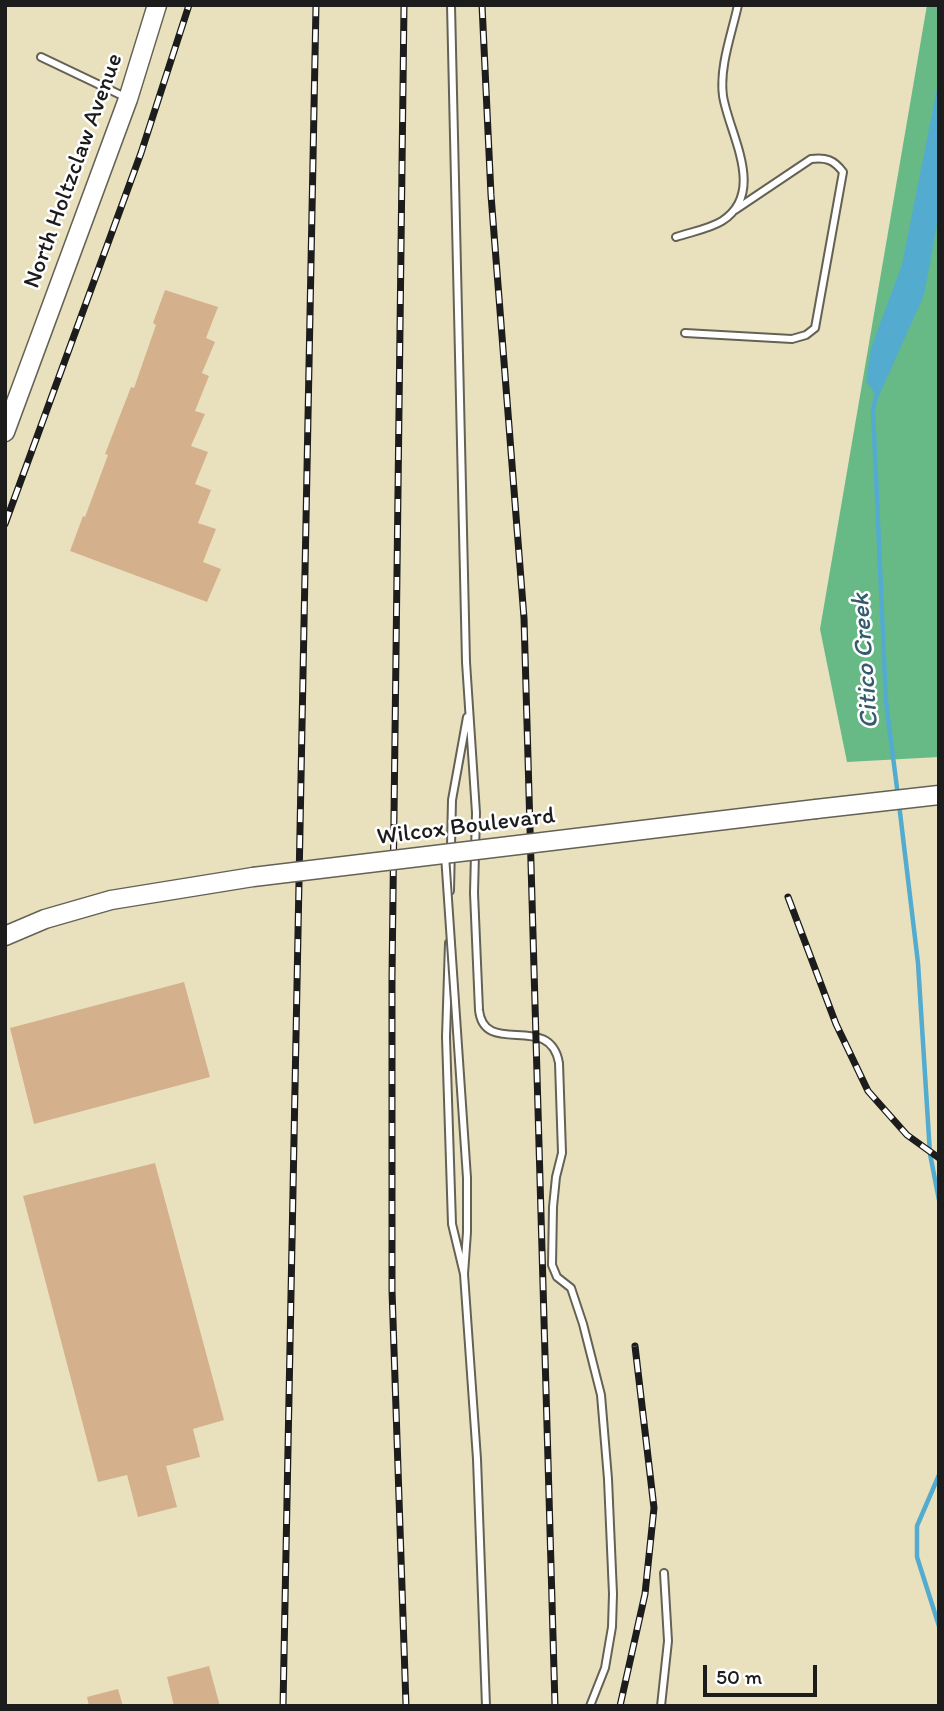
<!DOCTYPE html>
<style>
body{margin:0}
#map{position:relative;width:944px;height:1711px;overflow:hidden;background:#e9e1be;font-family:Itim,sans-serif}
canvas{display:block}
.frame{position:absolute;inset:0;border:7px solid #1c1c1c;pointer-events:none}
.scale{position:absolute;left:703px;top:1665px;width:114px;height:32px;box-sizing:border-box;border:4px solid #1c1c1c;border-top:0;padding-left:9px;font-size:21px;line-height:24px;white-space:nowrap;color:#1c1c1c;-webkit-text-stroke:5px #fff;paint-order:stroke}
</style>
<div id="map">
<canvas width="944" height="1711"></canvas>
<div class="frame"></div>
<div class="scale">50 m</div>
</div>
<script>
const c = document.querySelector('canvas').getContext('2d');
c.lineJoin = 'round';
function fillPath(path, color) { c.fillStyle = color; c.fill(path, 'evenodd'); }
function strokePath(path, color, width, dash) { c.strokeStyle = color; c.lineWidth = width; c.lineCap = dash ? 'butt' : 'round'; c.setLineDash(dash || []); c.stroke(path); }
function label(font, color, halo, rows, align = 'center') {
  c.font = font + ' Itim,sans-serif'; c.lineWidth = 5; c.setLineDash([]); c.textBaseline = 'middle'; c.strokeStyle = halo; c.fillStyle = color; for (const [text, x, y, turn = 0] of rows) {
    c.save(); c.translate(x, y); c.rotate((+turn || 0) * Math.PI / 180); c.textAlign = isNaN(turn) ? turn : align; if (halo) c.strokeText(text, 0, 0); c.fillText(text, 0, 0); c.restore();
  }
}
fillPath(new Path2D(`
 M 927,5 L 939,5 L 939,757 L 847,762 L 820,629 Z`), '#67b986');
fillPath(new Path2D(`
 M 939,79 L 939,214 L 924,295 L 878,398 L 866,381 L 871,348 L 902,265 Z`), '#53abd0');
strokePath(new Path2D(`
 M 877,393 L 873,410 L 886,702 L 898,796
 M 899,804 L 918,963 L 930,1154 L 939,1200
 M 939,1475 L 917,1526 L 917,1557 L 939,1626`), '#53abd0', 4.5);
fillPath(new Path2D(`
 M 165,290 L 218,307 L 206,338 L 215,342 L 202,373 L 209,376 L 195,411 L 205,414 L 191,446 L 208,452 L 195,484 L 211,490 L 198,523 L 216,529 L 203,562 L 221,569 L 207,602 L 70,551 L 83,516 L 85,517 L 108,455 L 105,454 L 131,387 L 134,388 L 156,325 L 153,323 Z
 M 184,982 L 210,1077 L 34,1124 L 10,1028 Z
 M 155,1163 L 224,1420 L 193,1429 L 200,1457 L 166,1466 L 177,1507 L 138,1517 L 127,1475 L 98,1482 L 23,1196 Z
 M 209,1666 L 220,1706 L 174,1706 L 167,1677 Z
 M 118,1689 L 123,1706 L 89,1706 L 87,1697 Z`), '#d4b18c');
const service = new Path2D(`
 M 451,5 L 466,662 L 476,813 L 474,893 L 479,1010 C 484,1058 550,1011 559,1063 L 562,1153 L 556,1177 L 553,1207 L 552,1265 L 557,1277 L 571,1288 L 583,1324 L 601,1395 L 608,1479 L 613,1594 L 612,1627 L 605,1668 L 590,1706
 M 41,57 L 127,98
 M 676,237 C 691,232 709,229 722,221 C 767,192 729,134 723,96 C 719,67 732,33 738,5
 M 685,333 L 792,339 L 806,335 L 815,328 L 843,172 C 834,160 826,157 811,159 L 735,210
 M 450,891 L 452,800 L 467,717
 M 449,943 L 446,1037 L 452,1224 L 464,1274
 M 467,1178 L 467,1232 L 464,1274 L 477,1459 L 486,1706
 M 661,1706 L 668,1641 L 664,1573`);
const secondary = new Path2D(`
 M 5,432 L 128,99 L 157,5
 M 816,809 L 939,795
 M 5,936 L 45,919 L 111,900 L 253,877`);
strokePath(service, '#646155', 10);
strokePath(secondary, '#646155', 21);
strokePath(service, '#fff', 6);
strokePath(secondary, '#fff', 18);
const rail = new Path2D(`
 M 404,5 L 392,976 L 392,1290 L 406,1706
 M 482,5 L 491,195 L 524,618 L 555,1706
 M 5,524 L 141,153 L 189,5
 M 788,897 L 836,1024 L 868,1091 L 907,1135 L 939,1158
 M 283,1706 L 316,5
 M 620,1706 L 645,1594 L 654,1508 L 635,1346`);
strokePath(rail, '#1c1c1c', 7);
strokePath(rail, '#fff', 4.5, [13]);
const serviceBridge = new Path2D(`
 M 445,855 L 467,1178`);
const secondaryBridge = new Path2D(`
 M 253,877 L 816,809`);
strokePath(serviceBridge, '#646155', 10, []);
strokePath(secondaryBridge, '#646155', 21, []);
strokePath(serviceBridge, '#fff', 6);
strokePath(secondaryBridge, '#fff', 18);
label('24px', '#1c1c1c', '#fff', [
 ["North Holtzclaw Avenue",74,171,-70],
 ["Wilcox Boulevard",466,827,-7]
]);
label('italic 26px', '#355c6d', '#fff', [
 ["Citico Creek",866,661,-94]
]);
</script>
